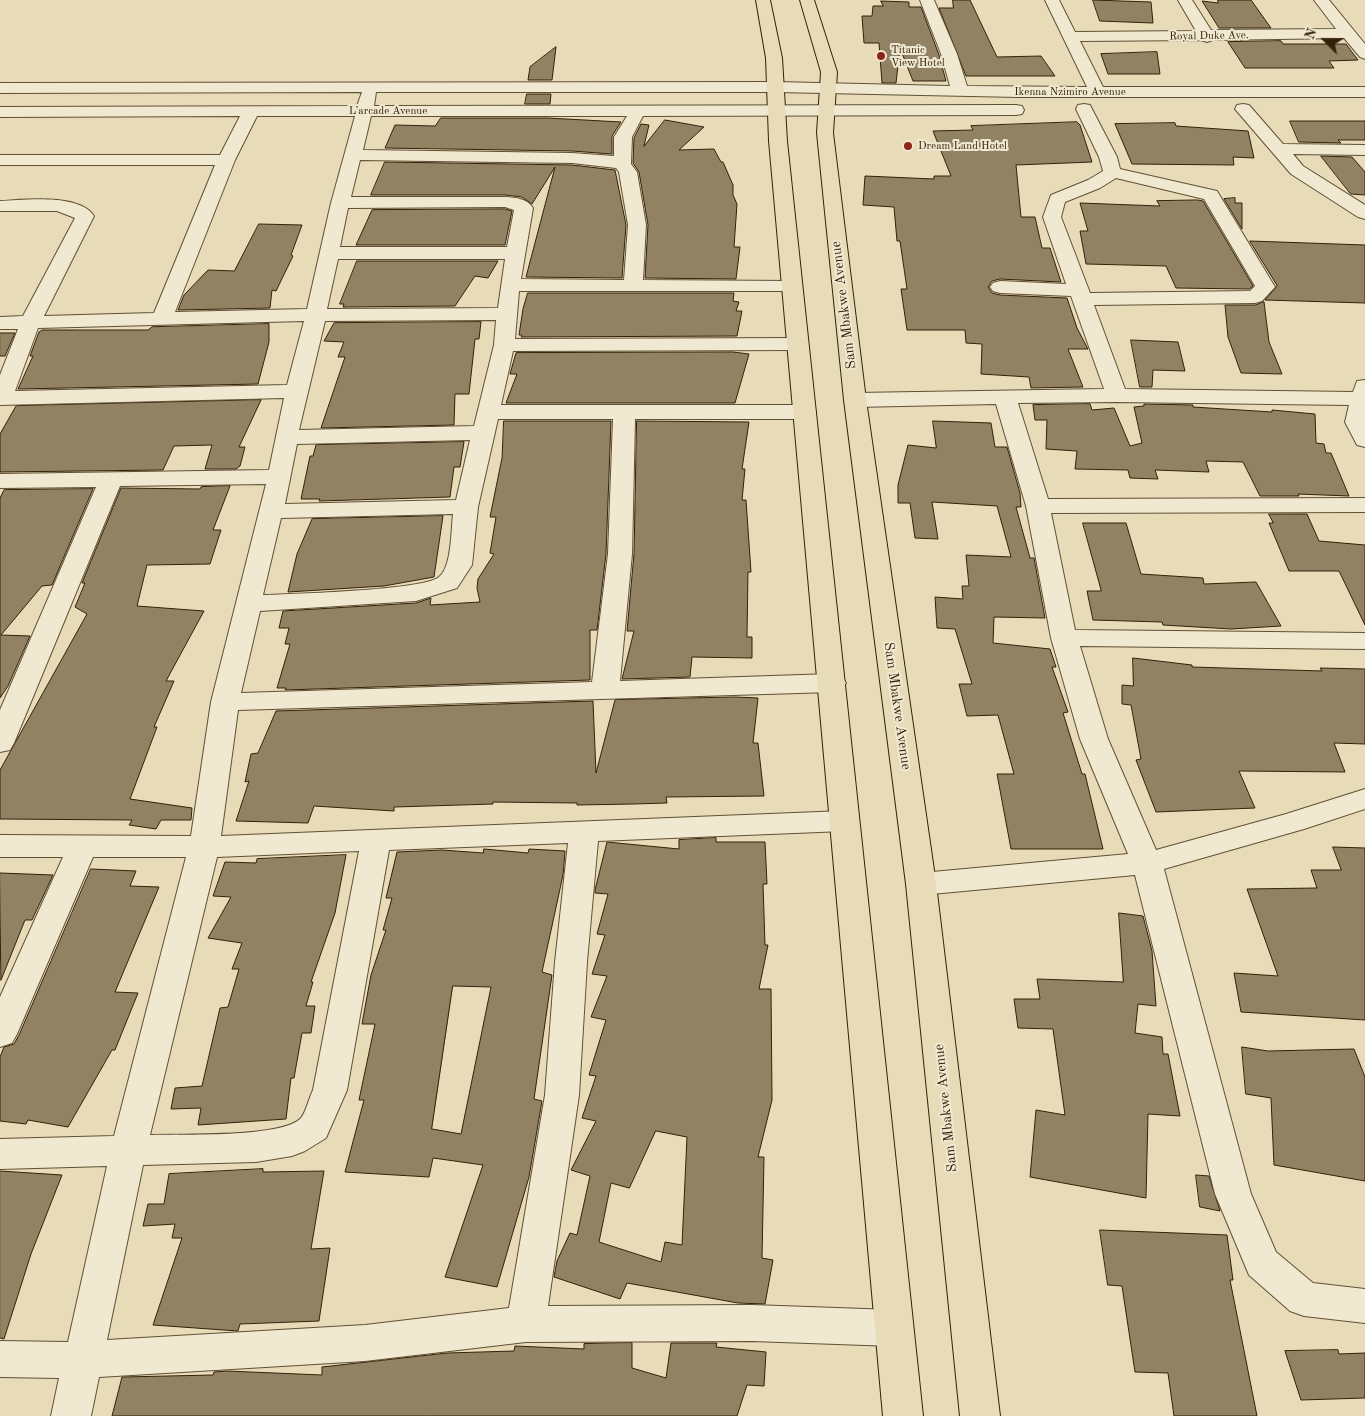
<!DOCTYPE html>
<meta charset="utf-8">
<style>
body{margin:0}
#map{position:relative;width:1365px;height:1416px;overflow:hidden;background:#e8dcb8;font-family:"Old Standard TT",serif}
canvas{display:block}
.north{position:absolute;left:1300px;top:15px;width:50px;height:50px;-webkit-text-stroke:4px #f0e8d1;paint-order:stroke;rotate:293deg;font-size:14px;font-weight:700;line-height:20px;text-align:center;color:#332108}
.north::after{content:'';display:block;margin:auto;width:18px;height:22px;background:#332108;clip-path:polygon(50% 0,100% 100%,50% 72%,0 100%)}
</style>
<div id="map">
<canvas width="1365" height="1416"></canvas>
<div class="north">N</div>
</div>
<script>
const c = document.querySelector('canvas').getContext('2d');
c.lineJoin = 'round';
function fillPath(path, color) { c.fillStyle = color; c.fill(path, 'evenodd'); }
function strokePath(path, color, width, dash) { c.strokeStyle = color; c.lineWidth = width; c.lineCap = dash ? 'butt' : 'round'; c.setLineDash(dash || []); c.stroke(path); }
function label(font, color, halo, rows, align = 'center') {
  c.font = font + ' "Old Standard TT",serif'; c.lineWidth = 4; c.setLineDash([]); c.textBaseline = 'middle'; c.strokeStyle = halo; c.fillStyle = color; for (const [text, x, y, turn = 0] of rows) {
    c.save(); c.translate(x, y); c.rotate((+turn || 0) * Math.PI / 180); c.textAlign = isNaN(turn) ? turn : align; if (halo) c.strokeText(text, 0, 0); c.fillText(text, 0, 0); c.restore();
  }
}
const building = new Path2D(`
 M 953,0 L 970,0 L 997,57 L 1041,56 L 1055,76 L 966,76 L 939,8 L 953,8 Z
 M 1093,0 L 1151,2 L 1153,23 L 1100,21 Z
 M 1218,0 L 1251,0 L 1271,28 L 1219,28 L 1202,1 L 1218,3 Z
 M 881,1 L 909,2 L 909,7 L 921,7 L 939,55 L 946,81 L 913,81 L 900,48 L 896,83 L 882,83 L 879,43 L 864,43 L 862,16 L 872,16 L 873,6 L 883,6 Z
 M 1281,41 L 1283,44 L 1346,44 L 1358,60 L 1329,61 L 1334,68 L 1245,68 L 1228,42 Z
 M 556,47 L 552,80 L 528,80 L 530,67 Z
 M 1157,52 L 1160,74 L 1108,74 L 1101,54 Z
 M 527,94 L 551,94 L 550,104 L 525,104 Z
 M 441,118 L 548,118 L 621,122 L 612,136 L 612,154 L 572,151 L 385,148 L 395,125 L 435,126 Z
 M 665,120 L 704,127 L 679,150 L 714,149 L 721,162 L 723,162 L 733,185 L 733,195 L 737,204 L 734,247 L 740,247 L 736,279 L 645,278 L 648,225 L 639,172 L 633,163 L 634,138 L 641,124 L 649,125 L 644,146 Z
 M 1290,121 L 1365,121 L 1365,140 L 1338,140 L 1341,143 L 1299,142 Z
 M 1077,122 L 1080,125 L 1092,162 L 1016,165 L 1021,217 L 1035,217 L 1042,248 L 1050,248 L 1061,282 L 1000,279 L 992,281 L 988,287 L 992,293 L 1000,295 L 1067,298 L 1077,328 L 1088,349 L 1068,349 L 1083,387 L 1031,388 L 1029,377 L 981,374 L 982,344 L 966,343 L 965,330 L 907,330 L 901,289 L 907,289 L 900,241 L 897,241 L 894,207 L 863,205 L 865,176 L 934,179 L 934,176 L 951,176 L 933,131 L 973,130 L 971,126 Z
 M 1175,123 L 1176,126 L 1248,131 L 1254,158 L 1233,157 L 1234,165 L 1132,164 L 1115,124 Z
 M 1321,156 L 1352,157 L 1365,172 L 1365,195 L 1351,194 Z
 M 385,162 L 572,165 L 615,170 L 626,225 L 622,278 L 526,277 L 555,167 L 532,204 L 522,197 L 505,195 L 371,195 Z
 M 1235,198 L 1235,203 L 1242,203 L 1242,229 L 1224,199 Z
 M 1198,200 L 1203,201 L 1253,286 L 1249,289 L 1176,288 L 1166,266 L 1086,264 L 1080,231 L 1088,231 L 1080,203 L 1160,206 L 1157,201 Z
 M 505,209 L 512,211 L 505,245 L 356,245 L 372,210 Z
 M 259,224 L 302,225 L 291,255 L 293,256 L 276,291 L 272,290 L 270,308 L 178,310 L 184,295 L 208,270 L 234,271 Z
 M 1250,241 L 1365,245 L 1365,303 L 1265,300 L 1277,286 Z
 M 357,261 L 498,261 L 488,278 L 475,276 L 455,306 L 343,307 L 344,304 L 340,304 Z
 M 528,293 L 734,293 L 733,301 L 739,302 L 736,311 L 742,311 L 737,336 L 521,337 L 522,335 L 519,335 L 523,309 Z
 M 1264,302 L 1269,342 L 1282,374 L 1241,373 L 1228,337 L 1225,305 L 1255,305 Z
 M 481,322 L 479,339 L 475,339 L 469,394 L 455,394 L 454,425 L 321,428 L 345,357 L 338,357 L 344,342 L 324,341 L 334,323 Z
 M 269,324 L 269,342 L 258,384 L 18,389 L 33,356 L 30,356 L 39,332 L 42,330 L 148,330 L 152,327 Z
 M 0,333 L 15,333 L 5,356 L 0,356 Z
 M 1131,340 L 1178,342 L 1185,371 L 1153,370 L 1152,387 L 1140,387 Z
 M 733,352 L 749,354 L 735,403 L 506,403 L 517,374 L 510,374 L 516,353 Z
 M 261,400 L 239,447 L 245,447 L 240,466 L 236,469 L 205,469 L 212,445 L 174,446 L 163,470 L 0,472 L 0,434 L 16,406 Z
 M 1090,404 L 1092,410 L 1114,408 L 1130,446 L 1142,443 L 1134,407 L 1144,406 L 1144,404 L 1193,405 L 1193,407 L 1272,412 L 1272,410 L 1315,414 L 1316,443 L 1324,444 L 1326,453 L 1331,453 L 1349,496 L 1298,494 L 1299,496 L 1260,496 L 1243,462 L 1206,461 L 1209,472 L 1155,470 L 1158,479 L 1130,478 L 1128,470 L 1075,469 L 1077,451 L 1046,449 L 1047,420 L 1035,420 L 1033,405 Z
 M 504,421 L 611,421 L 606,554 L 597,630 L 590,630 L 590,680 L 285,690 L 286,688 L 277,688 L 290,644 L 285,644 L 289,628 L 279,628 L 283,611 L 416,603 L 431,598 L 430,605 L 480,602 L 477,588 L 478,579 L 494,554 L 490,553 L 496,517 L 490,517 L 502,458 Z
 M 637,421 L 749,422 L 742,469 L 745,469 L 742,500 L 746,500 L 751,572 L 748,572 L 747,637 L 752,637 L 752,658 L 692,657 L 690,677 L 622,679 L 634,631 L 627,631 L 634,554 Z
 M 933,421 L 991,423 L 995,447 L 1007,447 L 1020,493 L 1021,507 L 1016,507 L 1030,558 L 1034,558 L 1045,618 L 994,617 L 993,643 L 1050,649 L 1056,667 L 1052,667 L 1068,712 L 1063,713 L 1082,774 L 1085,774 L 1103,849 L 1011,849 L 997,774 L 1014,774 L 998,715 L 967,716 L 959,684 L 972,684 L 955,629 L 937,628 L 935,597 L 963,599 L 962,586 L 969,586 L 966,555 L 1011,557 L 997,506 L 932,502 L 938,539 L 915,538 L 910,503 L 898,503 L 898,485 L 908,445 L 936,448 Z
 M 464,442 L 460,467 L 454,467 L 450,497 L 319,501 L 320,499 L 301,499 L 310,456 L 313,456 L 316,445 Z
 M 230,486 L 213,530 L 221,530 L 210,564 L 147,565 L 137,606 L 204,611 L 166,681 L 174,681 L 154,727 L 157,727 L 130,799 L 192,808 L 191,820 L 161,820 L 156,829 L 129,825 L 132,820 L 0,819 L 0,770 L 87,614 L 75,607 L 85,583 L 82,583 L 121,488 L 200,489 L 201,487 Z
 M 93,489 L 52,585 L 42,586 L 1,635 L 30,636 L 8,686 L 0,698 L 0,498 L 4,490 Z
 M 1269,514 L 1307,514 L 1319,541 L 1365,545 L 1365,625 L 1339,571 L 1289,571 L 1269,523 L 1273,523 Z
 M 443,516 L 434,577 L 384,586 L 288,592 L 297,554 L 312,519 Z
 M 1083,523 L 1126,523 L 1141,574 L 1203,578 L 1204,584 L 1256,582 L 1281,626 L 1231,629 L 1163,625 L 1162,622 L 1093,620 L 1087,591 L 1101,591 Z
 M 1133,658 L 1192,665 L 1192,667 L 1322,671 L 1320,668 L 1365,669 L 1365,744 L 1334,743 L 1345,772 L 1239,771 L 1255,808 L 1156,812 L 1136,760 L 1141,759 L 1131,705 L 1122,704 L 1122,685 L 1133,686 Z
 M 735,697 L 758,698 L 753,743 L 758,743 L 764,796 L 666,797 L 667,803 L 633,804 L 577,805 L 577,803 L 493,802 L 493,804 L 394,807 L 394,811 L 314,806 L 308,823 L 236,821 L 249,781 L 245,782 L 251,754 L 258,753 L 276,711 L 593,701 L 596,773 L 615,700 Z
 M 716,838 L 716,842 L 765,842 L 767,884 L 763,884 L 765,945 L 768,945 L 759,989 L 771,989 L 772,1100 L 758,1157 L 764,1157 L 762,1258 L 773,1260 L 765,1304 L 738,1303 L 627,1283 L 620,1299 L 554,1277 L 557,1261 L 570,1233 L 577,1235 L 590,1176 L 571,1170 L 596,1121 L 582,1118 L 596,1076 L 589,1075 L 606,1020 L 591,1017 L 607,976 L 592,974 L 605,935 L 597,934 L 608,894 L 595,893 L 595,890 L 607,842 L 679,849 L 679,840 ZM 656,1131 L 687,1137 L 682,1245 L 665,1242 L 661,1262 L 599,1242 L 611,1183 L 629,1188 Z
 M 1333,847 L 1365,848 L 1365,1020 L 1241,1012 L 1234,973 L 1278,976 L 1247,889 L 1317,888 L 1311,870 L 1341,870 Z
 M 484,849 L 528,853 L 529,849 L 565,851 L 563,875 L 542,972 L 552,975 L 534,1099 L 542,1101 L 529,1177 L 497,1287 L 445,1277 L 483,1165 L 433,1158 L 429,1177 L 345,1172 L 364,1100 L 359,1100 L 375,1024 L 362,1024 L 371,975 L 386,930 L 383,930 L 392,898 L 386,898 L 397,852 L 442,850 L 483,853 ZM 453,986 L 491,987 L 461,1134 L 432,1129 Z
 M 346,855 L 335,913 L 311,982 L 313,982 L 306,1006 L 315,1006 L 311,1033 L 302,1033 L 294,1078 L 291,1078 L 286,1119 L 198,1125 L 201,1108 L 171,1109 L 175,1088 L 202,1086 L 220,1008 L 228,1007 L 239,969 L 232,969 L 242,943 L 208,938 L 231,897 L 213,896 L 225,862 L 256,863 L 257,859 Z
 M 91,869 L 136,871 L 130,886 L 159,887 L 115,992 L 138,993 L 115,1050 L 112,1050 L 68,1127 L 28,1120 L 26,1124 L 0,1121 L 0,1057 L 4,1047 L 14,1044 L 19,1035 Z
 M 0,873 L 53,875 L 32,920 L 25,920 L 1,980 Z
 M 1119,913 L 1143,916 L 1152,951 L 1156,1006 L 1138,1004 L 1135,1033 L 1162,1037 L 1163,1054 L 1168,1054 L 1180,1116 L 1148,1114 L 1146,1198 L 1030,1177 L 1036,1110 L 1065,1115 L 1053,1029 L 1018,1028 L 1014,999 L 1040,999 L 1037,979 L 1123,982 Z
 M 1242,1047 L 1268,1051 L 1354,1049 L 1365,1077 L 1365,1181 L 1274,1165 L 1271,1098 L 1246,1094 Z
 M 263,1169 L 263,1172 L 324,1171 L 311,1249 L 330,1248 L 319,1321 L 240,1324 L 238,1331 L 153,1325 L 182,1238 L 172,1238 L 175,1224 L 143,1226 L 148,1204 L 164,1204 L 169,1174 Z
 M 0,1171 L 62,1175 L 31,1254 L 4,1339 L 0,1338 Z
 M 1196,1175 L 1209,1176 L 1220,1211 L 1200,1207 Z
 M 1100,1230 L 1227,1235 L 1233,1280 L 1230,1280 L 1257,1416 L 1174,1416 L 1168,1373 L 1135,1372 L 1122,1286 L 1108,1285 Z
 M 632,1343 L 632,1368 L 666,1378 L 671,1343 L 717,1343 L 716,1347 L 766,1352 L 764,1386 L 747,1385 L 737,1416 L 112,1416 L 122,1377 L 213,1375 L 214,1372 L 227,1371 L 322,1375 L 322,1367 L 447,1353 L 514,1351 L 515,1346 L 584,1349 L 584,1344 Z
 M 1338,1350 L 1339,1354 L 1365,1353 L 1365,1398 L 1301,1400 L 1285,1351 Z`);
fillPath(building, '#918264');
strokePath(building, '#332108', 1);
const minor = new Path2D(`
 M 920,0 L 934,0 L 957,54 L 967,86 L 1087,87 L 1045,0 L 1059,0 L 1075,32 L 1196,31 L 1178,0 L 1192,0 L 1211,30 L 1336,29 L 1314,0 L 1329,0 L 1365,44 L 1365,59 L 1360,57 L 1344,38 L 1213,40 L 1207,42 L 1201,40 L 1080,41 L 1103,87 L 1365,87 L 1365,97 L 1019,97 L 775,92 L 376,92 L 374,106 L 1016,105 L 1022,106 L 1024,110 L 1022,114 L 1016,115 L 643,116 L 632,137 L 631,164 L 637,172 L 646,225 L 643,280 L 792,281 L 799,283 L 802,287 L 799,291 L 519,291 L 515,339 L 798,338 L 805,340 L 808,344 L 805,348 L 798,350 L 513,351 L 501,405 L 805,405 L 813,407 L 816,412 L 813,417 L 805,419 L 635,419 L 632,554 L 620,681 L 832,674 L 842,677 L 846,683 L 842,689 L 832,692 L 238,710 L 221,836 L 844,811 L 854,814 L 859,821 L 854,828 L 844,831 L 598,841 L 587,962 L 579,1095 L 548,1306 L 752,1305 L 893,1310 L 907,1316 L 912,1328 L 907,1340 L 893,1346 L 752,1341 L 526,1342 L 365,1361 L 99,1377 L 91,1416 L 51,1416 L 59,1378 L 0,1377 L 0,1341 L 68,1342 L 107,1166 L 0,1169 L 0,1139 L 114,1136 L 186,857 L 93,857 L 17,1034 L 12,1043 L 0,1047 L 0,997 L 63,857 L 0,857 L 0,835 L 191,836 L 211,702 L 266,484 L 120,486 L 14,743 L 10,750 L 0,752 L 0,710 L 96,487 L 0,488 L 0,474 L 269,470 L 284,398 L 0,405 L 0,375 L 18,329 L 0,329 L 0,317 L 23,316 L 75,218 L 57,211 L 0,211 L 0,201 C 24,200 79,193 94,216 L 44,316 L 154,313 L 215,165 L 0,165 L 0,155 L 220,155 L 240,116 L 0,117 L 0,107 L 357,106 L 362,92 L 0,93 L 0,83 L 775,82 L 950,86 L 941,54 ZM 257,116 L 355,116 L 331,203 L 307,309 L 175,312 L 235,160 ZM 371,116 L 627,116 L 614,137 L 614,156 L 572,153 L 363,150 ZM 360,160 L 572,163 L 616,168 L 619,172 L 628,225 L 624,280 L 521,279 L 533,208 C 527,198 516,198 505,197 L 351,197 ZM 505,207 L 514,210 L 507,247 L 340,247 L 348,208 ZM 338,259 L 505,259 L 498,308 L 327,309 ZM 496,320 L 494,345 L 474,426 L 299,430 L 325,321 ZM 304,321 L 287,385 L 15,391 L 38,328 ZM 498,419 L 613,419 L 608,554 L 592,682 L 241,693 L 260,611 L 416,601 L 457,588 L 472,565 L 478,507 ZM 470,440 L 456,500 L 285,504 L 297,444 ZM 453,514 C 451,530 452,567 439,577 C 424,590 292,594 263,595 L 281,518 ZM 568,843 L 555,962 L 545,1095 L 509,1308 L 365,1325 L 107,1340 L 143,1165 L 256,1162 L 292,1156 L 305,1151 L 326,1138 L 347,1090 L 389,850 ZM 359,851 L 313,1090 C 309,1098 306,1112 301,1118 C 283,1138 179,1134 150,1135 L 217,857 Z
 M 1084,104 L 1090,105 L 1092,109 L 1117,157 L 1120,169 L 1217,191 L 1275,287 L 1262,301 L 1255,303 L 1094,305 L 1125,389 L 1353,392 L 1357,381 L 1365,380 L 1365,447 L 1357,445 L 1345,422 L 1349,405 L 1117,402 L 1018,403 L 1048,499 L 1365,498 L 1365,512 L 1051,513 L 1075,630 L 1365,633 L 1365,649 L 1080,646 L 1108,739 L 1156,850 L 1286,814 L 1365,789 L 1365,809 L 1304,829 L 1164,869 L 1251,1194 L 1276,1252 L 1313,1283 L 1365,1289 L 1365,1323 L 1304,1316 L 1290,1311 L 1249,1275 L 1215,1194 L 1135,875 L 921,895 L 910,892 L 906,884 L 910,876 L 921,873 L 1128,854 L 1080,739 L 1051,638 L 1026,506 L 996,404 L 855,407 L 847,405 L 844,400 L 847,395 L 855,393 L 1104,389 L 1071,296 L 1000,293 L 993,291 L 990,287 L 993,283 L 1000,281 L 1066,284 L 1043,217 L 1051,195 L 1088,180 L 1103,171 L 1099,157 L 1076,109 L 1078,105 ZM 1116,178 L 1204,199 L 1255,286 L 1250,291 L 1090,293 L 1061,217 L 1065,202 L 1100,188 Z
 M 1243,104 L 1249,105 L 1283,144 L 1365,145 L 1365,155 L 1293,154 L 1303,166 L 1365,205 L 1365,219 L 1358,217 L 1291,174 L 1235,109 L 1237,105 Z`);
const major = new Path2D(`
 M 756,0 L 770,0 L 782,58 L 787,141 L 923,1416 L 883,1416 L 769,141 L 766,58 Z
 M 800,0 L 814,0 L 837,72 L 833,133 L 866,400 L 936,884 L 1000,1416 L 960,1416 L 906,884 L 844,400 L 817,133 L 821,72 Z`);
strokePath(minor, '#605034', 2);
strokePath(major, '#332108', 2);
fillPath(minor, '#f0e8d1');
fillPath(major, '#e8dcb8');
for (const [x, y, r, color] of [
 [881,56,5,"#8f2418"],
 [908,146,5,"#8f2418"]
]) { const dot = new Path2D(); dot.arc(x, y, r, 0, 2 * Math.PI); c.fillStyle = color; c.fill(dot); strokePath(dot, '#f0e8d1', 2); }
label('11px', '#332108', '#f0e8d1', [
 ["Royal Duke Ave.",1209,36,-1],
 ["Ikenna Nzimiro Avenue",1070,92],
 ["L’arcade Avenue",388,111]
]);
label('11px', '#332108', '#f0e8d1', [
 ["Titanic",891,50],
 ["View Hotel",891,63],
 ["Dream Land Hotel",918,146]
], 'left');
label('14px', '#332108', '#f0e8d1', [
 ["Sam Mbakwe Avenue",844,305,-97],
 ["Sam Mbakwe Avenue",897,706,82],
 ["Sam Mbakwe Avenue",946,1108,-96]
]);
</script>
